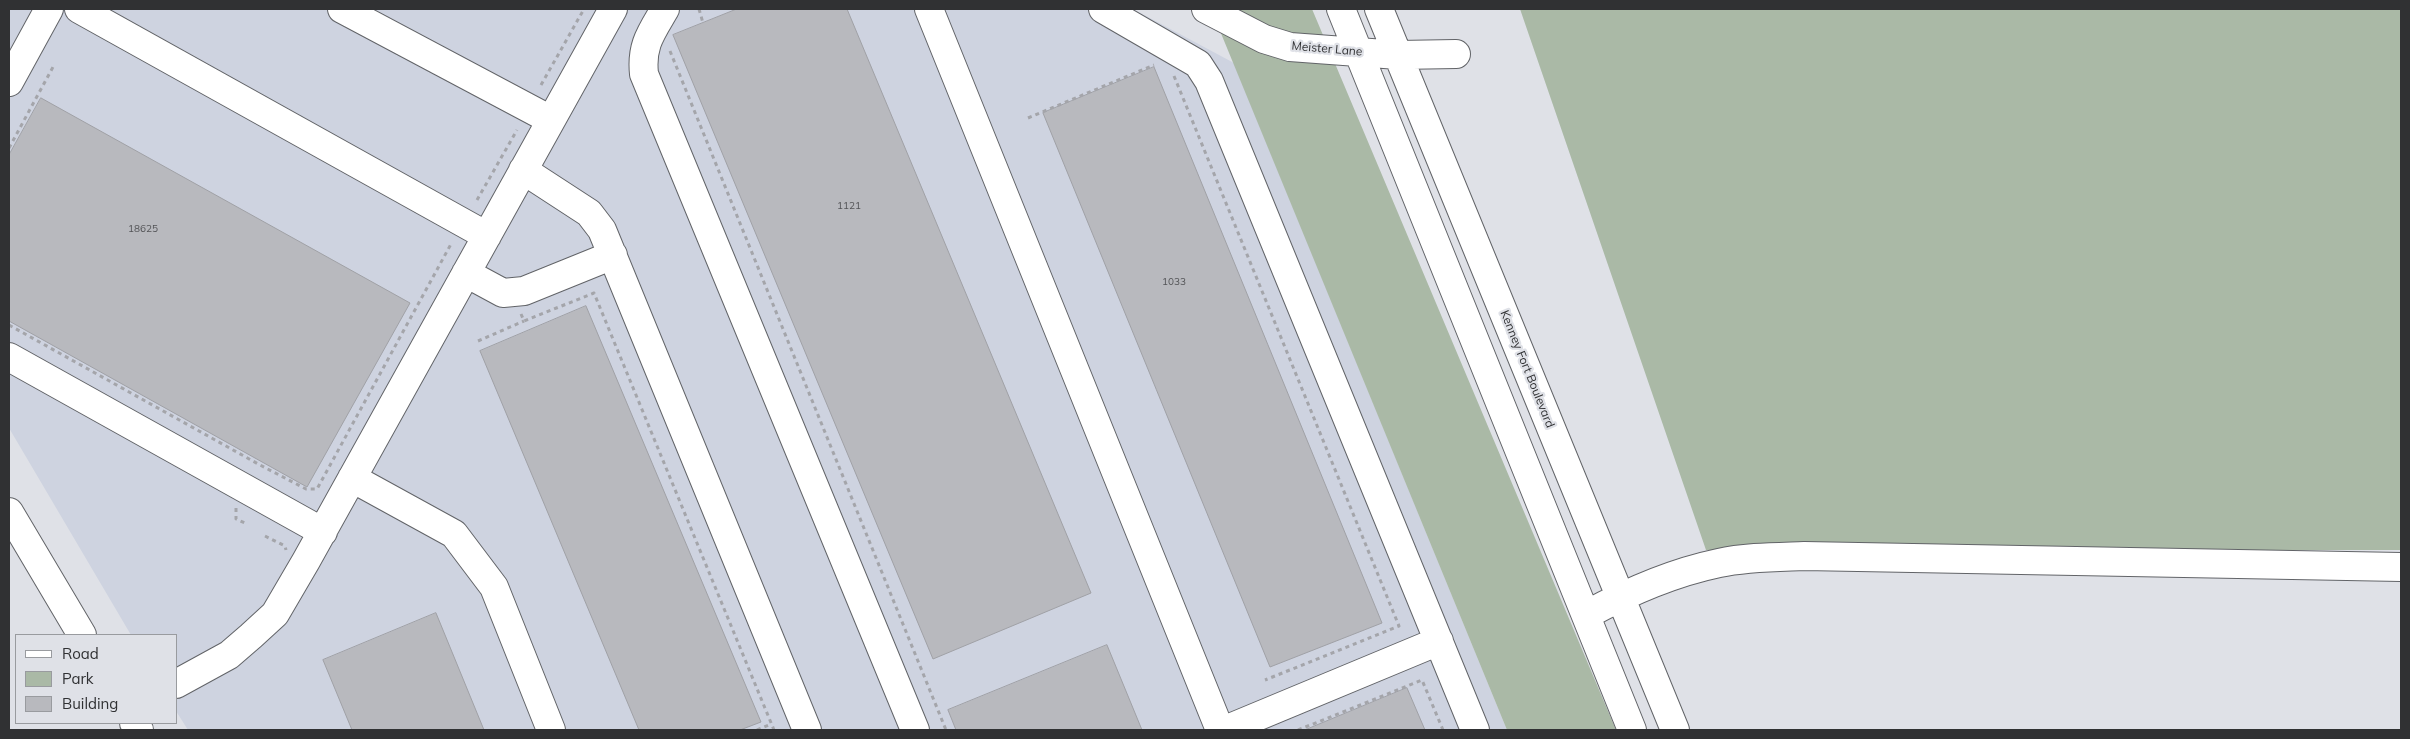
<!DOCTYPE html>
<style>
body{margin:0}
#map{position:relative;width:2410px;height:739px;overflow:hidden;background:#dfe1e7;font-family:Mulish,sans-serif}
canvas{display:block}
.frame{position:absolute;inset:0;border:10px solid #303133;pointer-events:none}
.legend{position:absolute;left:15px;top:634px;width:162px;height:90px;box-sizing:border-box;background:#dfe1e7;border:1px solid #999b9f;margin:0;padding:6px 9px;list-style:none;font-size:15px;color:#303133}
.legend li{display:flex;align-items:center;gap:10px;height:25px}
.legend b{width:25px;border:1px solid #999b9f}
</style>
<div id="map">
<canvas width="2410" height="739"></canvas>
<div class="frame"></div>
<ul class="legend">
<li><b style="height:6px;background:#fff"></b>Road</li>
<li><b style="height:14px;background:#aab9a6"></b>Park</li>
<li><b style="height:14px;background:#b8b9be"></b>Building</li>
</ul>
</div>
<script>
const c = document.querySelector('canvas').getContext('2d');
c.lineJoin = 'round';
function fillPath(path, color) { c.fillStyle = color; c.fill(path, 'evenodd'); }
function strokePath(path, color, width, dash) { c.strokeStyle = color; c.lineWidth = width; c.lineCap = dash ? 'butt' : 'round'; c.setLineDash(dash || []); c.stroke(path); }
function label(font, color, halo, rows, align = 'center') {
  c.font = font + ' Mulish,sans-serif'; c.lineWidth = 4.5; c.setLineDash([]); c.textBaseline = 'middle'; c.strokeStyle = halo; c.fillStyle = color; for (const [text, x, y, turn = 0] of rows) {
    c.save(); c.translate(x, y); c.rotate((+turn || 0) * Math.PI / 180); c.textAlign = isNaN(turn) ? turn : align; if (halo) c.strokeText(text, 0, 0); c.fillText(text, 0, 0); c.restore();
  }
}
fillPath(new Path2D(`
 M 9,9 L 1133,9 L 1234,63 L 1507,730 L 188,730 L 176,711 L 176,635 L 131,635 L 9,428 Z`), '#ced3e0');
fillPath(new Path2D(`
 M 1211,9 L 1312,9 L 1616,730 L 1507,730 Z
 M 1520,9 L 2401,9 L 2401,550 L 1706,550 Z`), '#aab9a6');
const building = new Path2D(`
 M 737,9 L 847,9 L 1091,593 L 933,659 L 673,35 Z
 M 1154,67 L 1382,623 L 1270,667 L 1043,113 Z
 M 41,98 L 410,303 L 307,487 L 9,321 L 9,155 Z
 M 586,306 L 761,722 L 740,730 L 639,730 L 480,351 Z
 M 436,613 L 484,730 L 352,730 L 323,660 Z
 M 1107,645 L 1142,730 L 956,730 L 948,710 Z
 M 1407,688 L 1425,730 L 1305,730 Z`);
fillPath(building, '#b8b9be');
strokePath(building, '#a0a1a6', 1);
const minor = new Path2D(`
 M 79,9 L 487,236
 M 342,9 L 551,120
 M 665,9 C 651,33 641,45 644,74 L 915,730
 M 929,9 L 1220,730
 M 1103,9 L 1198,64 L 1209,81 L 1475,730
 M 1206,9 L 1264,39 L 1290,47 L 1398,55 L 1456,54
 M 1341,9 L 1632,730
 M 1379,9 L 1675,730
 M 9,82 L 49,9
 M 523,170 L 589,213 L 602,230 L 807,730
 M 466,273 L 503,293 L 524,291 L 613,255
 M 9,357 L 323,532
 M 352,478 L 454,534 L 494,587 L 551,730
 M 9,512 L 82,635
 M 1586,615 C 1628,592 1671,573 1719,563 C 1746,557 1776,557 1804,556 L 2401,567
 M 176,684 L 229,655 L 251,636 L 275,614 L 306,561 L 613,9
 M 134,723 L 139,730
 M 1225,730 L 1439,641`);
strokePath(minor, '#626468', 30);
strokePath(new Path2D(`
 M 699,9 L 703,23
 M 670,51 L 946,730
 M 1174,76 L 1399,626 L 1265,680
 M 541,85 L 584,9
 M 1028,118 L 1154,65
 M 9,148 L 53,67
 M 477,200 L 517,130
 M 521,314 L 524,321 L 594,293 L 774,730
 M 9,325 L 260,465 L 306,489 L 317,489 L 451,244
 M 478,341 L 524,321
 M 236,508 L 236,519 L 245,523
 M 265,536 L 285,546 L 286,550
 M 757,730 L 771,724
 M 1298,730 L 1422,680 L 1443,730`), '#a4a5aa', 3, [4, 4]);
strokePath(minor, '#fff', 28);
label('10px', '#525356', null, [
 ["1121",849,206],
 ["18625",143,229],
 ["1033",1174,282]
]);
label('12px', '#303133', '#dfe1e7', [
 ["Meister Lane",1327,49,5],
 ["Kenney Fort Boulevard",1527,369,68]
]);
</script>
